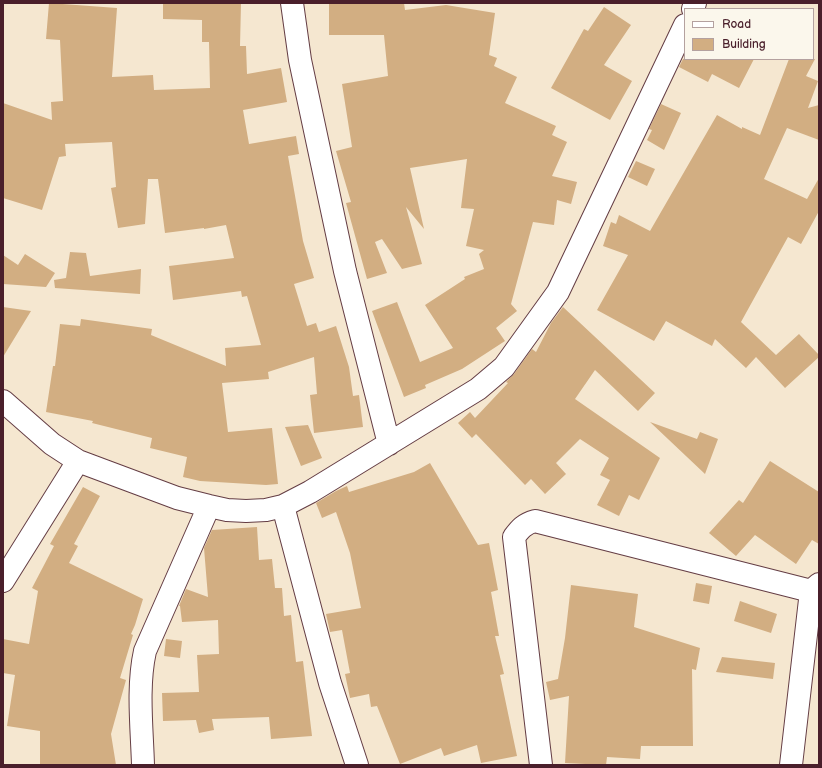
<!DOCTYPE html>
<style>
body{margin:0}
#map{position:relative;width:822px;height:768px;overflow:hidden;background:#f5e7d0;font-family:"Balsamiq Sans",sans-serif}
canvas{display:block}
.frame{position:absolute;inset:0;border:4px solid #4a1f2b;pointer-events:none}
.legend{position:absolute;left:684px;top:8px;width:130px;height:52px;box-sizing:border-box;background:#fbf7ec;border:1px solid #b4a19f;margin:0;padding:5px 7px;list-style:none;font-size:12px;color:#4a1f2b}
.legend li{display:flex;align-items:center;gap:8px;height:20px}
.legend b{width:20px;border:1px solid #b4a19f}
</style>
<div id="map">
<canvas width="822" height="768"></canvas>
<div class="frame"></div>
<ul class="legend">
<li><b style="height:5px;background:#fff"></b>Road</li>
<li><b style="height:11px;background:#d2ae82"></b>Building</li>
</ul>
</div>
<script>
const c = document.querySelector('canvas').getContext('2d');
c.lineJoin = 'round';
function fillPath(path, color) { c.fillStyle = color; c.fill(path, 'evenodd'); }
function strokePath(path, color, width, dash) { c.strokeStyle = color; c.lineWidth = width; c.lineCap = dash ? 'butt' : 'round'; c.setLineDash(dash || []); c.stroke(path); }
fillPath(new Path2D(`
 M 49,3 L 117,8 L 112,77 L 153,75 L 154,90 L 210,88 L 209,42 L 202,42 L 202,20 L 163,19 L 163,3 L 241,3 L 240,46 L 246,46 L 247,74 L 281,68 L 287,102 L 243,110 L 249,144 L 296,136 L 299,154 L 288,156 L 303,241 L 314,278 L 294,284 L 307,326 L 316,323 L 319,332 L 336,326 L 349,367 L 353,396 L 359,395 L 363,427 L 314,433 L 310,395 L 317,394 L 314,357 L 268,372 L 269,379 L 222,383 L 228,432 L 272,428 L 278,484 L 266,485 L 200,481 L 183,477 L 187,457 L 150,448 L 152,438 L 92,423 L 93,421 L 46,412 L 53,366 L 55,366 L 60,324 L 80,326 L 81,319 L 152,329 L 151,335 L 226,366 L 225,348 L 261,345 L 247,296 L 242,297 L 241,291 L 173,300 L 169,266 L 234,258 L 226,225 L 204,229 L 204,228 L 165,233 L 158,179 L 148,179 L 145,224 L 118,228 L 111,188 L 116,187 L 112,142 L 65,144 L 66,156 L 59,157 L 42,210 L 3,198 L 3,103 L 52,120 L 51,102 L 63,101 L 60,40 L 46,39 Z
 M 329,3 L 404,3 L 405,10 L 446,5 L 495,13 L 489,55 L 497,58 L 494,66 L 517,77 L 505,103 L 556,126 L 552,135 L 567,142 L 552,176 L 577,182 L 571,204 L 557,200 L 554,225 L 533,222 L 511,304 L 517,311 L 496,328 L 505,341 L 462,369 L 425,385 L 426,388 L 404,397 L 372,311 L 397,302 L 420,362 L 453,348 L 425,305 L 465,279 L 464,277 L 484,269 L 479,254 L 484,250 L 466,246 L 474,209 L 461,208 L 467,159 L 410,168 L 424,229 L 406,207 L 422,264 L 402,269 L 382,239 L 375,242 L 387,273 L 367,279 L 346,203 L 351,202 L 336,151 L 352,147 L 342,84 L 388,76 L 384,35 L 329,35 Z
 M 604,7 L 631,25 L 604,65 L 632,81 L 610,120 L 551,88 L 584,29 L 588,31 Z
 M 683,59 L 754,59 L 739,88 L 712,74 L 708,82 L 679,67 Z
 M 789,59 L 815,59 L 806,76 L 818,81 L 808,108 L 819,105 L 819,140 L 787,128 L 764,179 L 807,199 L 819,178 L 819,211 L 801,244 L 788,237 L 741,322 L 776,355 L 799,334 L 819,355 L 819,357 L 785,388 L 756,357 L 746,368 L 715,339 L 712,346 L 666,321 L 654,341 L 597,310 L 628,255 L 603,246 L 611,222 L 616,224 L 619,215 L 650,231 L 717,115 L 742,129 L 742,127 L 760,135 Z
 M 661,104 L 681,113 L 664,150 L 647,140 L 652,130 L 649,129 Z
 M 636,161 L 655,169 L 647,186 L 628,177 Z
 M 70,252 L 86,253 L 90,276 L 141,269 L 140,294 L 55,288 L 54,280 L 66,278 Z
 M 25,254 L 55,273 L 46,287 L 3,284 L 3,255 L 18,265 Z
 M 3,307 L 31,311 L 3,357 Z
 M 563,307 L 655,393 L 638,411 L 595,370 L 575,399 L 660,458 L 639,500 L 629,495 L 619,516 L 597,505 L 610,480 L 600,475 L 609,458 L 580,439 L 556,463 L 566,474 L 545,494 L 531,479 L 525,485 L 476,434 L 472,438 L 458,423 L 470,412 L 475,418 L 508,383 L 506,382 L 514,374 L 532,349 L 536,352 L 551,323 Z
 M 650,422 L 697,439 L 700,432 L 718,439 L 705,474 Z
 M 308,425 L 322,458 L 301,466 L 285,427 Z
 M 770,461 L 819,492 L 819,544 L 812,540 L 796,564 L 755,535 L 736,556 L 709,533 L 739,500 L 743,503 Z
 M 430,463 L 478,545 L 489,543 L 498,590 L 491,592 L 499,636 L 495,636 L 504,674 L 500,675 L 517,756 L 481,763 L 477,745 L 444,756 L 441,748 L 400,764 L 377,706 L 371,707 L 369,694 L 350,698 L 345,674 L 350,673 L 342,630 L 330,632 L 326,614 L 361,608 L 350,553 L 336,512 L 322,518 L 316,503 L 336,491 L 347,486 L 349,492 L 414,472 Z
 M 83,487 L 100,496 L 74,544 L 78,546 L 69,563 L 143,599 L 135,625 L 131,634 L 133,635 L 120,678 L 126,680 L 111,734 L 116,765 L 40,765 L 40,731 L 7,726 L 15,675 L 3,673 L 3,639 L 29,644 L 38,591 L 32,588 L 54,546 L 50,544 Z
 M 257,527 L 259,560 L 272,559 L 275,588 L 282,588 L 284,616 L 291,615 L 296,662 L 303,661 L 312,736 L 271,739 L 269,717 L 212,719 L 214,730 L 199,733 L 196,720 L 163,721 L 162,693 L 199,692 L 197,655 L 219,654 L 218,620 L 182,622 L 180,606 L 179,606 L 186,589 L 208,597 L 204,548 L 212,530 Z
 M 696,583 L 712,586 L 709,604 L 693,601 Z
 M 571,585 L 638,594 L 634,627 L 700,648 L 696,670 L 692,669 L 693,746 L 641,746 L 640,759 L 607,757 L 606,765 L 565,763 L 569,696 L 550,700 L 546,682 L 558,679 L 565,638 Z
 M 740,601 L 777,614 L 771,633 L 734,621 Z
 M 166,639 L 182,641 L 180,658 L 164,656 Z
 M 722,657 L 775,663 L 773,679 L 716,672 Z`), '#d2ae82');
const minor = new Path2D(`
 M 292,3 L 300,60 L 345,271 L 389,444
 M 693,9 L 695,3
 M 3,401 L 52,444 L 78,461 L 177,498 L 209,506 L 227,510 L 246,511 L 266,510 L 283,506 L 310,492 L 478,389 L 504,367 L 558,292 L 685,25
 M 283,506 L 330,683 L 357,765
 M 3,581 L 78,461
 M 143,765 C 142,729 137,687 145,651 L 209,506
 M 541,765 L 514,537 C 520,529 524,524 535,521 L 811,591
 M 791,765 L 811,591 L 819,584`);
strokePath(minor, '#643d44', 24);
strokePath(minor, '#fff', 22);
</script>
